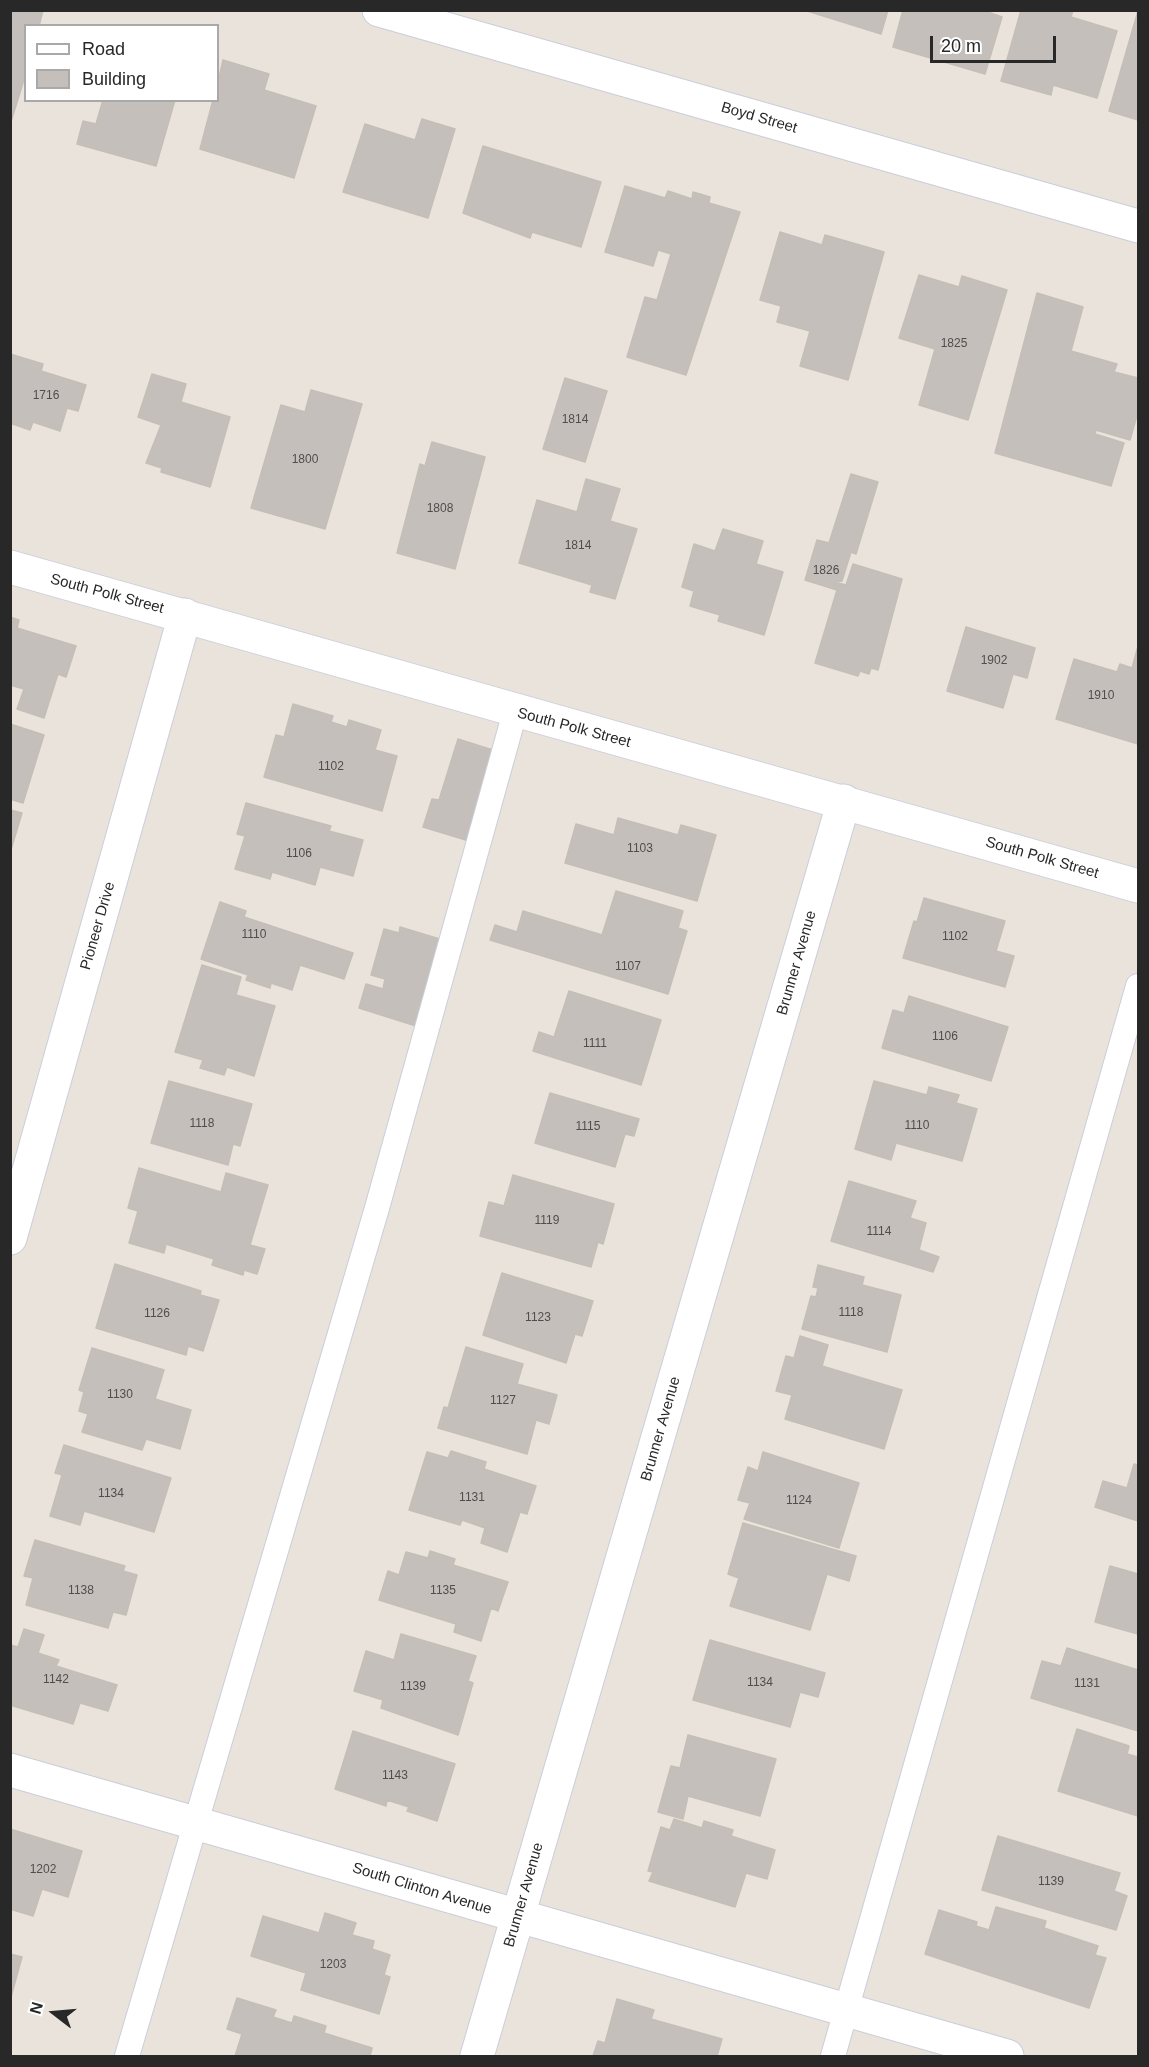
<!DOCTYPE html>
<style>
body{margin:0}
#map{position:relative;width:1149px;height:2067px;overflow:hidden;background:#e9e3db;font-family:Helvetica,sans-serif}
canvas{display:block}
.frame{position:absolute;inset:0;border:12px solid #282828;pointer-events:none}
.legend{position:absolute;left:24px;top:24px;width:195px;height:78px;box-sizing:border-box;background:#fff;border:2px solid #a9a9a9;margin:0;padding:8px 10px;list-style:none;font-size:18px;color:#282828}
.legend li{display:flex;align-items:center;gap:12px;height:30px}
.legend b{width:30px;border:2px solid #a9a9a9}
.north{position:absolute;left:24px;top:1983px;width:60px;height:60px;-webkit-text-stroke:4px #fff;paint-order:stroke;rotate:286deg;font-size:16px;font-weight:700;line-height:24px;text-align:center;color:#282828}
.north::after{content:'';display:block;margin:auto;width:21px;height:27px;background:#282828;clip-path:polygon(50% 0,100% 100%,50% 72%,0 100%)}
.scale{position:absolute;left:930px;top:36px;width:126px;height:27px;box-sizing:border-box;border:3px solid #282828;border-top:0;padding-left:8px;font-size:18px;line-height:21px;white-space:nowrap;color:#282828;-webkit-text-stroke:4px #fff;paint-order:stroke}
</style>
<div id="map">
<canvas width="1149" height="2067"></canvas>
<div class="frame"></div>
<ul class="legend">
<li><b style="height:8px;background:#fff"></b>Road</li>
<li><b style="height:16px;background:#c5bfbb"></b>Building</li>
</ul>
<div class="north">N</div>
<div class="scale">20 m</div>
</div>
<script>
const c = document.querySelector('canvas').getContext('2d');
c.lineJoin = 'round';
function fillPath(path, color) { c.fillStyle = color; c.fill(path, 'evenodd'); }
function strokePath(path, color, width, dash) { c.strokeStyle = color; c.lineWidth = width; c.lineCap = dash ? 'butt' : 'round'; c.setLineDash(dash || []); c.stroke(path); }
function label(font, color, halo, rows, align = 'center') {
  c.font = font + ' Helvetica,sans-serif'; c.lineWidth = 6; c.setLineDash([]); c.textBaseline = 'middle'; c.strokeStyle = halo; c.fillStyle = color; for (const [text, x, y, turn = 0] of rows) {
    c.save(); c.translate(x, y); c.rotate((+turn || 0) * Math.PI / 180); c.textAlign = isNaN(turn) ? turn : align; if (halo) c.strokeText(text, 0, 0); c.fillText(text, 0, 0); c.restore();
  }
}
const building = new Path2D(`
 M 10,10 L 43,10 L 39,26 L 26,26 L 26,73 L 10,125 Z
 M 804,10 L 888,10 L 881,34 Z
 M 903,10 L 982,10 L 1002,17 L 985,74 L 893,47 Z
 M 1021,10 L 1073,10 L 1071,17 L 1117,31 L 1097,98 L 1053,85 L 1051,95 L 1001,81 Z
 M 1138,11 L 1138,120 L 1109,111 Z
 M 223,60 L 269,74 L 264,90 L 316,106 L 294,178 L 200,149 L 213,100 L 218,100 L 218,82 Z
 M 103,100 L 175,100 L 156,166 L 77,144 L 83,121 L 96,124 Z
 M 422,119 L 455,129 L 428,218 L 343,192 L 365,124 L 415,140 Z
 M 483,146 L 601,182 L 581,247 L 532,232 L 530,238 L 463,213 Z
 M 625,186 L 665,198 L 668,191 L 692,199 L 693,192 L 710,197 L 709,203 L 740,212 L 686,375 L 627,357 L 645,297 L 657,300 L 671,254 L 658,250 L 653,266 L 605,252 Z
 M 780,232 L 822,245 L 825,235 L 884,252 L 848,380 L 800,366 L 810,331 L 777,322 L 781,306 L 760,300 Z
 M 919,275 L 959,287 L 962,276 L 1007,290 L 968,420 L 919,405 L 935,349 L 899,338 Z
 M 1037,293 L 1083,307 L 1071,351 L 1117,364 L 1114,372 L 1138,378 L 1138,412 L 1130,440 L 1096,430 L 1095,434 L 1124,443 L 1111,486 L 995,453 Z
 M 10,354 L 43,364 L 41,371 L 86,385 L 78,411 L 67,408 L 60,431 L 33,422 L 30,430 L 10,423 Z
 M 152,374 L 186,384 L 181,402 L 230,417 L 210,487 L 161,472 L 162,468 L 146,463 L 161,425 L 138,417 Z
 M 565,378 L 607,391 L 585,462 L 543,449 Z
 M 311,390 L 362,404 L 325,529 L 251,508 L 281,405 L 305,412 Z
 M 432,442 L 485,457 L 455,569 L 397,553 L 420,464 L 425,466 Z
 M 851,474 L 878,482 L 856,554 L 851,552 L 842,581 L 834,582 L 846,585 L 853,564 L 902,579 L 878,670 L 871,668 L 869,674 L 860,671 L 858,676 L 815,663 L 837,590 L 805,580 L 817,540 L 829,543 Z
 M 586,479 L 620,489 L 610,521 L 637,529 L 615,599 L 590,592 L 592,585 L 519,563 L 537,500 L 577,512 Z
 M 723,529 L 763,541 L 756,564 L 783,572 L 764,635 L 718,621 L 720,615 L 690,606 L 694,591 L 682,587 L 694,544 L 715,551 Z
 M 10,617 L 19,620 L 17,628 L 76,646 L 66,677 L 58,674 L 44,718 L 17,709 L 24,689 L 10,685 Z
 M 966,627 L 1035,648 L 1027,678 L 1013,674 L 1003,708 L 947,691 Z
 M 1138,646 L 1138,744 L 1056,719 L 1074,659 L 1117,672 L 1120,664 L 1132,668 Z
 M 293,704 L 333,716 L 331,722 L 347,727 L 349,720 L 381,730 L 375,750 L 397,756 L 382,811 L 264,777 L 276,735 L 284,737 Z
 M 10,724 L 44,735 L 23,803 L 10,799 Z
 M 458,739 L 496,751 L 469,841 L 423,827 L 432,799 L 439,800 Z
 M 246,803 L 331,826 L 329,831 L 363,840 L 353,876 L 320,867 L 315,885 L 272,872 L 270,879 L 235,869 L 245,836 L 237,834 Z
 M 10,810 L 22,813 L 10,853 Z
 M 618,818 L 678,835 L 681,825 L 716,835 L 697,901 L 565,863 L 576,824 L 614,835 Z
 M 616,891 L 683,911 L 678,928 L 687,931 L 668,994 L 490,940 L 495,925 L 517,932 L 523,911 L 602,935 Z
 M 924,898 L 1005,921 L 996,951 L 1014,956 L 1005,987 L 903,958 L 914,921 L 917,922 Z
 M 220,902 L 246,911 L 244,917 L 353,953 L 344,979 L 300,965 L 292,990 L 271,983 L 270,988 L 246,980 L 248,975 L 201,959 Z
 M 400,927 L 443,940 L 416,1026 L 359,1008 L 366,984 L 383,989 L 385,979 L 371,975 L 384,929 L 399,933 Z
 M 202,965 L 241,977 L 236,995 L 275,1006 L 254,1076 L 227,1067 L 224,1075 L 200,1068 L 203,1060 L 175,1052 Z
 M 569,991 L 661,1020 L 641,1085 L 533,1051 L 539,1032 L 554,1037 Z
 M 909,996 L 1008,1027 L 991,1081 L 882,1048 L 893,1010 L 904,1013 Z
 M 169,1081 L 252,1104 L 240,1146 L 233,1144 L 228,1165 L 151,1143 Z
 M 874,1081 L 927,1095 L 929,1087 L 959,1095 L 956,1103 L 977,1109 L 962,1161 L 896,1143 L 891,1160 L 855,1149 Z
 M 550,1093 L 639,1119 L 634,1136 L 625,1134 L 615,1167 L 535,1143 Z
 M 139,1168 L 221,1192 L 226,1173 L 268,1185 L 250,1245 L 265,1249 L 257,1274 L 244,1270 L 243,1275 L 212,1265 L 214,1259 L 166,1244 L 164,1253 L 129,1243 L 138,1211 L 128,1208 Z
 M 513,1175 L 614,1204 L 603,1244 L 598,1242 L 591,1267 L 480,1236 L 489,1202 L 504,1206 Z
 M 849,1181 L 916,1201 L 910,1218 L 926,1223 L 919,1250 L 939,1257 L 933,1272 L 831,1241 Z
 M 115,1264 L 201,1291 L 200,1295 L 219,1300 L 203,1351 L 188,1346 L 186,1355 L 96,1328 Z
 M 818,1265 L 864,1277 L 862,1285 L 901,1295 L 887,1352 L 802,1329 L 811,1296 L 816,1297 L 818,1288 L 813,1287 Z
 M 502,1273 L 593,1301 L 582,1336 L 575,1334 L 566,1363 L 483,1335 Z
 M 800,1336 L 828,1345 L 822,1366 L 902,1390 L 884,1449 L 785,1419 L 792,1395 L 776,1391 L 786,1356 L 794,1358 Z
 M 466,1347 L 523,1364 L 517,1384 L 557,1395 L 549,1424 L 536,1420 L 527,1454 L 438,1428 L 444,1407 L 448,1408 Z
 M 92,1348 L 164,1370 L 155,1399 L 191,1410 L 180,1449 L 146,1439 L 142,1450 L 82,1432 L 88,1414 L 79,1411 L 84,1392 L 79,1390 Z
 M 64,1445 L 171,1478 L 154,1532 L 84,1511 L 80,1525 L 50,1516 L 62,1475 L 55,1473 Z
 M 451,1451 L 486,1462 L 484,1469 L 536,1486 L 527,1514 L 520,1512 L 507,1552 L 481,1543 L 485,1528 L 462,1520 L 460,1525 L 409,1510 L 427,1452 L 448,1458 Z
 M 763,1452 L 859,1483 L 839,1548 L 744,1519 L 750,1503 L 738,1500 L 748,1467 L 758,1471 Z
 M 1134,1464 L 1138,1465 L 1138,1521 L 1095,1507 L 1103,1481 L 1127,1488 Z
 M 743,1523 L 856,1556 L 849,1581 L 827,1574 L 810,1630 L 730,1606 L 739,1578 L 728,1574 Z
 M 35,1540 L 125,1566 L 123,1571 L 137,1575 L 126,1615 L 113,1612 L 108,1628 L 26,1605 L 33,1578 L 24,1576 Z
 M 430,1551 L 455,1559 L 453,1565 L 508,1582 L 498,1611 L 491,1608 L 481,1641 L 454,1632 L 456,1624 L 379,1600 L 388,1571 L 399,1575 L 406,1552 L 428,1558 Z
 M 1110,1566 L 1138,1574 L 1138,1634 L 1095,1622 Z
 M 24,1629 L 44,1635 L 38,1653 L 59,1660 L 56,1666 L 117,1685 L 108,1711 L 80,1703 L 73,1724 L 10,1705 L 10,1645 L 18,1647 Z
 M 401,1634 L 476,1656 L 468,1681 L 473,1683 L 458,1735 L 381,1708 L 383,1700 L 354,1691 L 366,1651 L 394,1660 Z
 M 710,1640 L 825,1673 L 818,1697 L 800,1692 L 790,1727 L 693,1700 Z
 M 1067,1648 L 1138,1670 L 1138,1731 L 1031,1698 L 1042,1661 L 1061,1666 Z
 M 1077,1729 L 1129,1746 L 1127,1754 L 1138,1757 L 1138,1816 L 1058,1791 Z
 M 353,1731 L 455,1764 L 437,1821 L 407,1811 L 409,1807 L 387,1800 L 386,1806 L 335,1789 Z
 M 688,1735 L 776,1759 L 760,1816 L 688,1796 L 683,1819 L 658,1812 L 671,1766 L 680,1768 Z
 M 674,1819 L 702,1828 L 704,1821 L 733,1830 L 731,1836 L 775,1850 L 767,1879 L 746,1873 L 735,1907 L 649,1881 L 653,1872 L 648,1871 L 661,1827 L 670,1830 Z
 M 10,1829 L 82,1851 L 68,1897 L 42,1889 L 33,1916 L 10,1909 Z
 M 998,1836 L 1120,1873 L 1114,1891 L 1127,1896 L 1116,1930 L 982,1890 Z
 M 996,1907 L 1046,1921 L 1044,1928 L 1098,1946 L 1095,1955 L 1106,1958 L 1089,2008 L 925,1954 L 939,1910 L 977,1922 L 976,1926 L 989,1930 Z
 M 325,1913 L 356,1923 L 352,1935 L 374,1941 L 372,1949 L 390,1955 L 384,1975 L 390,1977 L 379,2014 L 301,1990 L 306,1973 L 251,1956 L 263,1916 L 319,1933 Z
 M 10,1954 L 22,1957 L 11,1997 L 10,1997 Z
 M 237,1998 L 276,2010 L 273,2017 L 292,2023 L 294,2016 L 326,2026 L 324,2033 L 372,2048 L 370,2056 L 235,2056 L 242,2034 L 227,2029 Z
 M 617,1999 L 654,2010 L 651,2019 L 722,2039 L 717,2056 L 593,2056 L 598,2041 L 605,2043 Z`);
fillPath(building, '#c5bfbb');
strokePath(building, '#c4beb5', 1.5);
const service = new Path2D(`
 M 127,2056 L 377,1208 L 515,712
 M 833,2056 L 1138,986`);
const minor = new Path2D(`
 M 379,10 L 1138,226
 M 10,567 L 1138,886
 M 10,1238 L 185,615
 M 10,1770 L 1007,2056
 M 477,2056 L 844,801`);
strokePath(service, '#caced9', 26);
strokePath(minor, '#caced9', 35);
strokePath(service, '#fff', 24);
strokePath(minor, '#fff', 33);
label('12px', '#4f4e4d', null, [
 ["1825",954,344],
 ["1716",46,396],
 ["1814",575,420],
 ["1800",305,460],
 ["1808",440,509],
 ["1814",578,546],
 ["1826",826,571],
 ["1902",994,661],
 ["1910",1101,696],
 ["1102",331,767],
 ["1103",640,849],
 ["1106",299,854],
 ["1110",254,935],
 ["1102",955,937],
 ["1107",628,967],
 ["1106",945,1037],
 ["1111",595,1044],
 ["1118",202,1124],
 ["1110",917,1126],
 ["1115",588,1127],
 ["1119",547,1221],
 ["1114",879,1232],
 ["1118",851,1313],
 ["1126",157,1314],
 ["1123",538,1318],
 ["1130",120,1395],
 ["1127",503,1401],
 ["1134",111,1494],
 ["1131",472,1498],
 ["1124",799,1501],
 ["1138",81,1591],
 ["1135",443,1591],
 ["1142",56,1680],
 ["1134",760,1683],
 ["1131",1087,1684],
 ["1139",413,1687],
 ["1143",395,1776],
 ["1202",43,1870],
 ["1139",1051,1882],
 ["1203",333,1965]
]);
label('15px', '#282828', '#fff', [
 ["Boyd Street",759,118,16],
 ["South Polk Street",107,594,15],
 ["South Polk Street",574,728,15],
 ["South Polk Street",1042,858,16],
 ["Pioneer Drive",98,926,-74],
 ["Brunner Avenue",797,963,-74],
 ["Brunner Avenue",661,1429,-74],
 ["South Clinton Avenue",422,1889,17],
 ["Brunner Avenue",524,1895,-74]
]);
</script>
